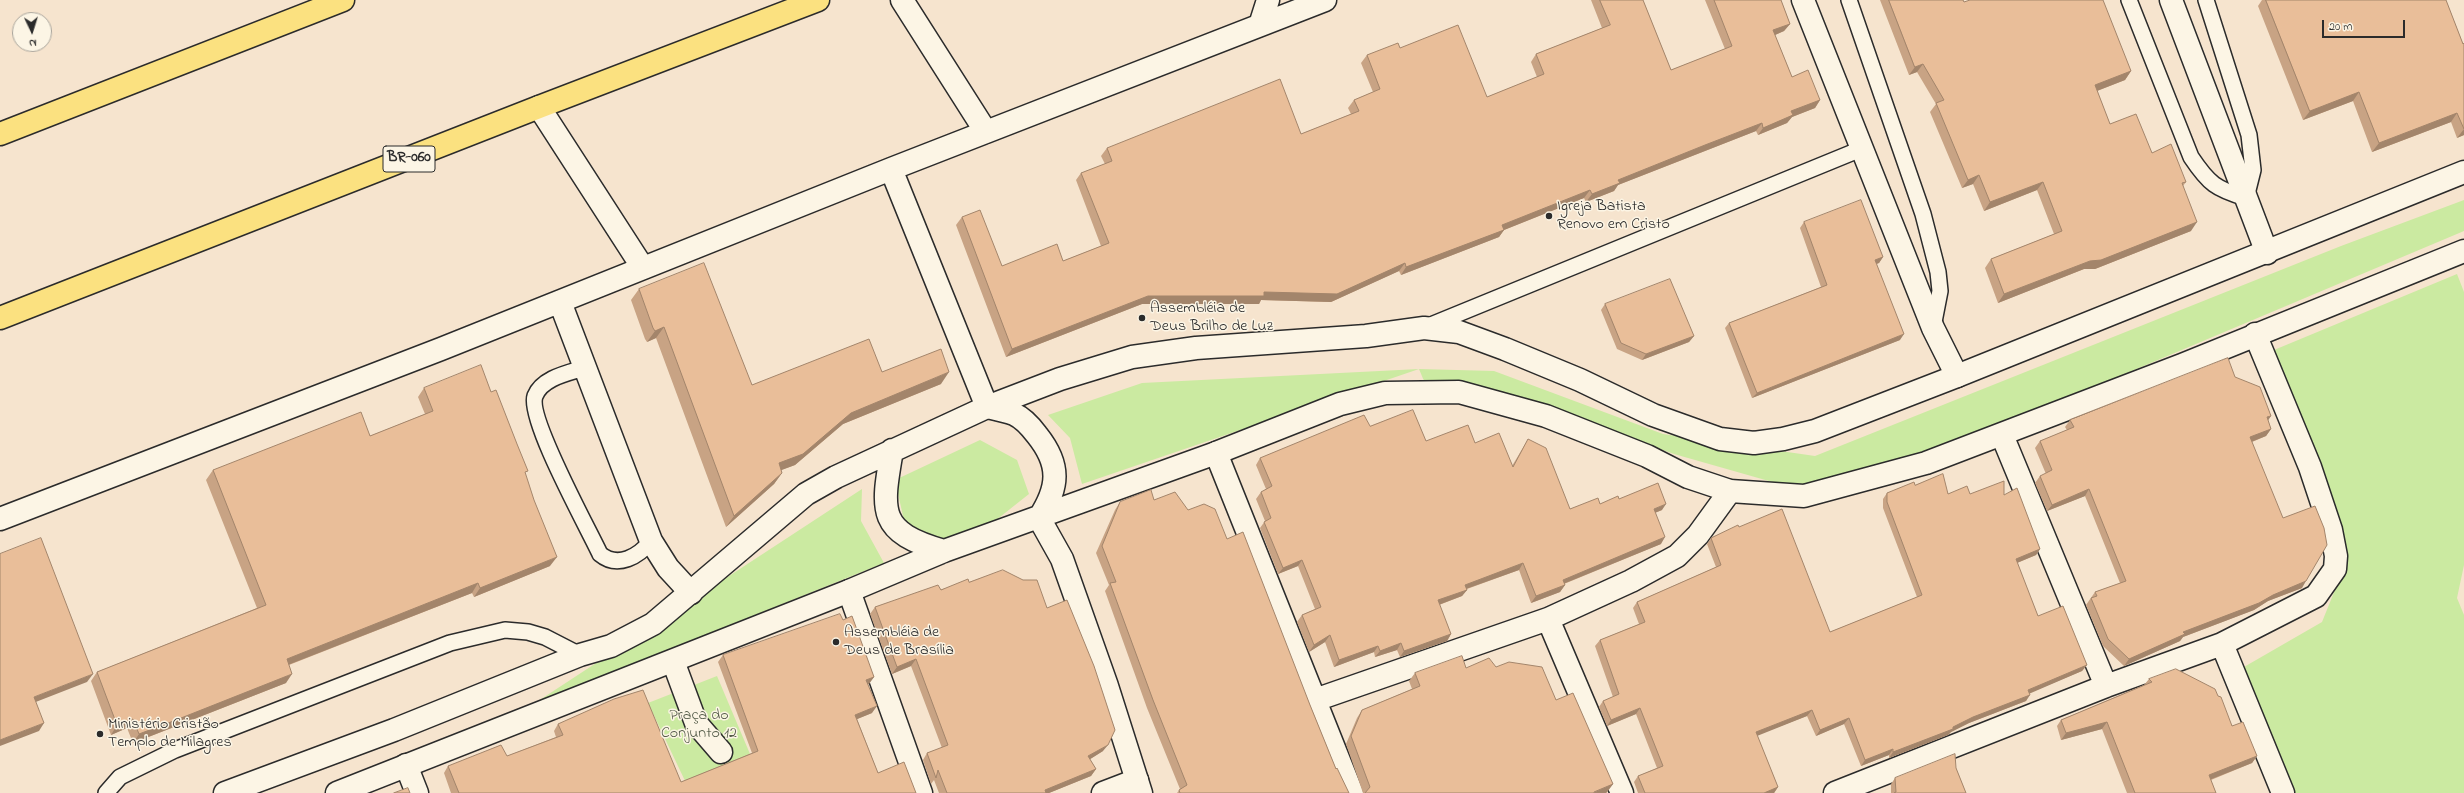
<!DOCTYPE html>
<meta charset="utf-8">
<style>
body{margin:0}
#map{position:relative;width:2464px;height:793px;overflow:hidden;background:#f6e4ce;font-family:"Indie Flower",sans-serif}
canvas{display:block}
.north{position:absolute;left:12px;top:12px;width:40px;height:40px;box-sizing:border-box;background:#fcf5e5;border:1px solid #a8a49b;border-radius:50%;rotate:176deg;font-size:11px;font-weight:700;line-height:16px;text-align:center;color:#2b2b2b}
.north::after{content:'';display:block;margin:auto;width:14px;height:18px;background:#2b2b2b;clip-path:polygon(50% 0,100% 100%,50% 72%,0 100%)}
.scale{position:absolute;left:2322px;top:20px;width:83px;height:18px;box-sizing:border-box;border:2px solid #2b2b2b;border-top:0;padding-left:5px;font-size:12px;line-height:14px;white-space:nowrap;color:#2b2b2b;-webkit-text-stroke:3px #fcf5e5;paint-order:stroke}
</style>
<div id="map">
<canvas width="2464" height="793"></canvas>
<div class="north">N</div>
<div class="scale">20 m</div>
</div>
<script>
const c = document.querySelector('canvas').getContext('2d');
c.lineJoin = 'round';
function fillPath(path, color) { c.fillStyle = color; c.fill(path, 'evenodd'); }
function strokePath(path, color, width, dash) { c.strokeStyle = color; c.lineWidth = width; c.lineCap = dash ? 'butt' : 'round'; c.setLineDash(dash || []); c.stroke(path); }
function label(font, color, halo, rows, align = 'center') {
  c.font = font + ' "Indie Flower",sans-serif'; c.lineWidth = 3; c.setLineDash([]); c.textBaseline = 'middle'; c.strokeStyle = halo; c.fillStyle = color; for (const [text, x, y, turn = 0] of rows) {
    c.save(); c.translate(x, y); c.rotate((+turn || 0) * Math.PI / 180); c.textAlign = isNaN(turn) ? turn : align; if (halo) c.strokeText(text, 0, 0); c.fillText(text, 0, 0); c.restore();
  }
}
fillPath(new Path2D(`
 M 2464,200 L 2464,231 L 1942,451 L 1804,491 L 1674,454 L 1535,404 L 1424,381 L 1419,369 L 1082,484 L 1070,438 L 1048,415 L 1142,383 L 1419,369 L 1494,371 L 1663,434 L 1815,456 L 2341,246 Z
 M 2457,274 L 2464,292 L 2464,565 L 2457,598 L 2464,615 L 2464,793 L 2291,793 L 2237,671 L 2322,622 L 2345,565 L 2274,350 Z
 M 980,440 L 1017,460 L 1029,494 L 986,528 L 935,541 L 905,525 L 895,480 Z
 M 862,489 L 861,521 L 884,563 L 532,705 Z
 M 717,676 L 753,761 L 687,785 L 648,703 Z`), '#cbeaa1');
const service = new Path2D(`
 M 1849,0 L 1923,214 L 1938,272 L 1940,291 L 1933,327
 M 2129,0 L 2191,157 C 2209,184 2216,189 2246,198 L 2253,170 L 2249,135 L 2206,0
 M 1426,327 L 1861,149
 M 584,368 C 568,373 542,378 535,396 C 527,418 588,528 600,554 C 618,569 639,556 651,541
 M 106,793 L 120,777 L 175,750 L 450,643 L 505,630 L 528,632 L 545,637 L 580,655`);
const minor = new Path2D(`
 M 902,0 L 986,132
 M 1803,0 L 1933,328 L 1957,376
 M 2171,0 L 2267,253
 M 1260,25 L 1268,0
 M 539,107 L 643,268
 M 891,169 L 987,407
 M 560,302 L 651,541 L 668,568 L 691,593
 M 2255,334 L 2310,467 L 2331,530 L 2336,556 L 2335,569 L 2316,596 L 2222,644 L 2283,793
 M 2002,435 L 2106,686
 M 1216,453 L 1352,793
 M 0,519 L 441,349 L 891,169 L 1325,0
 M 849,591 L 921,793
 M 1548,619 L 1622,793
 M 673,661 L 696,723 L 721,752
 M 1315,700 L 1548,619 L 1631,581 L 1677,556 L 1698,535 L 1730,491
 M 406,765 L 417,793
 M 1103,793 L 1137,780
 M 1835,793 L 2106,686 L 2222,644`);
const tertiary = new Path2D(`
 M 987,407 C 996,409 1006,411 1014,414 C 1023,418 1031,427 1037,435 C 1061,465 1059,487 1039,518 L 1062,559 L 1107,686 L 1141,793
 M 892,450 C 881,513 878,532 944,551
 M 225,793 L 394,730 L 580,655 L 611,646 L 653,624 L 806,494 L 836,477 L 987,407 L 1060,379 L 1132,357 L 1196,348 L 1366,336 L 1424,328 L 1459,332 L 1505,349 L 1580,380 L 1653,415 L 1720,439 L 1754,443 L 1783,439 L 1815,431 L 1957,376 L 2464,172
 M 337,793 L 849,591 L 944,551 L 1216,453 L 1340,404 L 1385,393 L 1459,392 L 1546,416 L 1647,456 L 1688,477 L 1730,491 L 1804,496 L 1926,463 L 2182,365 L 2464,251`);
const motorway = new Path2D(`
 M 0,134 L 343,0
 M 0,318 L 539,107 L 818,0`);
strokePath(service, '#2b2b2b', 18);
strokePath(minor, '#2b2b2b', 25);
strokePath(tertiary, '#2b2b2b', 25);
strokePath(motorway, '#2b2b2b', 25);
strokePath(service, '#fcf5e5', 15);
strokePath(minor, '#fcf5e5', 22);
strokePath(tertiary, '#fcf5e5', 22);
strokePath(motorway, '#fbe180', 22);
fillPath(new Path2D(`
 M 1591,0 L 1643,0 L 1671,70 L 1725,49 L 1705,0 L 1781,0 L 1790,24 L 1784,31 L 1775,35 L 1792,77 L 1820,100 L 1815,108 L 1792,117 L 1787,123 L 1758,135 L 1756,131 L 1700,153 L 1618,185 L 1614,191 L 1586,202 L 1584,198 L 1504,230 L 1499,237 L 1401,275 L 1399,271 L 1331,302 L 1261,300 L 1259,304 L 1142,304 L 1006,357 L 956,225 L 962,217 L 1002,266 L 1063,261 L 1101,246 L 1076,180 L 1081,173 L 1105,164 L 1101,156 L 1107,148 L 1301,134 L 1351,114 L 1348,108 L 1354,100 L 1373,92 L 1361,63 L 1367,55 L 1400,48 L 1487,97 L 1537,77 L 1531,62 L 1536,54 L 1602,28 Z
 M 1880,0 L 1963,0 L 1964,2 L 2131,71 L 2125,80 L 2097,91 L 2110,124 L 2152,153 L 2186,182 L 2183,186 L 2191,231 L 2095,269 L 2084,269 L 1998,303 L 1985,268 L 1991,259 L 2054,234 L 2037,190 L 1984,211 L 1973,184 L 1962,188 L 1930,112 L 1936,104 L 1917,72 L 1909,75 Z
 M 2262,0 L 2446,0 L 2463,44 L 2464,135 L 2457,138 L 2451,122 L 2372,152 L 2353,101 L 2303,120 L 2258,6 Z
 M 1804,222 L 1883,257 L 1879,263 L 1876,264 L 1900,340 L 1752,398 L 1725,328 L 1729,323 L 1821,287 L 1800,228 Z
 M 639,289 L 752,385 L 882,372 L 941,384 L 843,424 L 795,465 L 781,470 L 782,473 L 774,484 L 726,527 L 656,338 L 647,342 L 645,339 L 631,300 Z
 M 1605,304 L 1694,336 L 1689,342 L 1642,360 L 1617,349 L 1601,310 Z
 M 2235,377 L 2271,416 L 2268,420 L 2271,429 L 2266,436 L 2252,442 L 2302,588 L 2268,601 L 2254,610 L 2183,637 L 2180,641 L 2124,666 L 2103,646 L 2086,605 L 2095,592 L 2120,583 L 2085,496 L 2047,511 L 2035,483 L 2040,476 L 2046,474 L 2035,448 L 2040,441 L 2067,430 L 2065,427 L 2070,420 Z
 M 424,388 L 491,392 L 525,474 L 550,566 L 474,597 L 472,593 L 289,665 L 286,683 L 169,729 L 133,743 L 127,728 L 111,735 L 91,681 L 97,672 L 257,608 L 206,480 L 213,470 L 370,436 L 425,414 L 418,397 Z
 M 1370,426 L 1426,441 L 1475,443 L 1512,466 L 1524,446 L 1528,439 L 1570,509 L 1600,504 L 1619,499 L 1662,510 L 1655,513 L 1661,544 L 1564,584 L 1565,585 L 1560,592 L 1531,603 L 1519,570 L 1467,589 L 1467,590 L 1462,596 L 1439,605 L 1451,634 L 1447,641 L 1400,657 L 1397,650 L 1375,657 L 1374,652 L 1334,667 L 1325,642 L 1309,652 L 1297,622 L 1302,615 L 1315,609 L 1298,566 L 1278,574 L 1260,528 L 1265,521 L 1256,499 L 1261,492 L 1266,489 L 1256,465 L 1260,458 Z
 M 1915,485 L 1948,494 L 2004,495 L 2040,549 L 2036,555 L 2017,563 L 2038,616 L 2087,665 L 2082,671 L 2029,693 L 2026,701 L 1969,723 L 1951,732 L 1948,735 L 1889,758 L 1889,755 L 1861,766 L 1844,724 L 1816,736 L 1807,716 L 1757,735 L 1778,787 L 1774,793 L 1638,793 L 1634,782 L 1638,776 L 1657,768 L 1636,714 L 1607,726 L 1599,707 L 1603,701 L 1613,697 L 1595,646 L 1600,640 L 1639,624 L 1633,608 L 1637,602 L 1716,567 L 1707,544 L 1711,538 L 1739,527 L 1830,632 L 1917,597 L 1883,508 L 1883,499 L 1887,493 Z
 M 1154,500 L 1188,510 L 1227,539 L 1310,705 L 1336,769 L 1349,793 L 1177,793 L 1180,789 L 1147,708 L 1105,591 L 1109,585 L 1096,553 L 1115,510 L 1120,502 Z
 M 969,582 L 1047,608 L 1103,751 L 1090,759 L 1096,769 L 1091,776 L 1049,793 L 939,793 L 934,780 L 931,784 L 923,760 L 927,753 L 942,748 L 911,666 L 892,674 L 870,614 L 875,607 Z
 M 843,620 L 874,677 L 868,684 L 872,713 L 857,719 L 878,773 L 916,793 L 451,793 L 444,773 L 448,766 L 507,756 L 556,737 L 554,731 L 558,724 L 681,782 L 752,753 L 718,662 L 723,655 Z
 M 1496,667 L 1556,700 L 1613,784 L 1607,792 L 1606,793 L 1363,793 L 1346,744 L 1357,718 L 1362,710 L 1412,689 L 1409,681 L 1415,673 L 1466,668 Z
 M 2149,679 L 2218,696 L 2232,726 L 2257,756 L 2252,763 L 2211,780 L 2216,793 L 2127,793 L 2102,729 L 2061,740 L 2057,726 L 2061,720 L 2144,685 Z
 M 1956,768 L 1966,793 L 1891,793 L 1891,784 L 1895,778 Z`), '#c8a384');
fillPath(new Path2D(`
 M 1790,24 L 1784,31 L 1768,38 L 1773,30 Z
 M 1923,64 L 1917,72 L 1909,75 L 1915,67 Z
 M 2131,71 L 2125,80 L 2089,94 L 2095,85 Z
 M 2359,92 L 2353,101 L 2303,120 L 2310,111 Z
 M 1820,100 L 1815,108 L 1792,117 L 1787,123 L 1758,135 L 1763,128 L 1791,111 Z
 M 2457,113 L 2451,122 L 2372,152 L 2379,143 Z
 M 1762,123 L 1756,131 L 1618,185 L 1614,191 L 1586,202 L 1592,194 L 1618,180 L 1705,145 Z
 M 2464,129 L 2464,135 L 2457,138 Z
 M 1979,175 L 1973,184 L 1962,188 L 1968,180 Z
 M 2043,182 L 2037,190 L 1984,211 L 1990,202 Z
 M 1590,190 L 1584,198 L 1499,232 L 1504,230 L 1499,237 L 1401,275 L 1406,267 L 1502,225 Z
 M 2197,222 L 2191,231 L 2095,269 L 2084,269 L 1998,303 L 2004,294 L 2090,261 Z
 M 1883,257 L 1879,263 L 1871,266 L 1875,260 Z
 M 1405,263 L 1399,271 L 1331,302 L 1261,300 L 1259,304 L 1142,304 L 1006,357 L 1012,349 L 1148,296 L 1264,292 Z
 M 664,327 L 656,338 L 647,342 L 655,331 Z
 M 1904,334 L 1900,340 L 1752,398 L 1757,393 Z
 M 1694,336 L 1689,342 L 1642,360 L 1646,354 Z
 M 949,372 L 941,384 L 843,424 L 795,465 L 771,474 L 779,463 L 851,413 Z
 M 2271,416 L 2266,423 L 2267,417 Z
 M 2271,429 L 2266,436 L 2246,444 L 2250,437 Z
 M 782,473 L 774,484 L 726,527 L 734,516 Z
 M 2089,489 L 2085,496 L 2047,511 L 2052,505 Z
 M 1666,504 L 1662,510 L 1649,515 L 1654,509 Z
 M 1665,537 L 1661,544 L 1558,586 L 1563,580 Z
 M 2040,549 L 2036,555 L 2012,565 L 2016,559 Z
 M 557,557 L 550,566 L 474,597 L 480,588 Z
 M 1302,560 L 1298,566 L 1278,574 L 1283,568 Z
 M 1523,563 L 1519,570 L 1460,591 L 1465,585 Z
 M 2306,581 L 2302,588 L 2268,601 L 2254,610 L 2183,637 L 2180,641 L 2124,666 L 2129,659 L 2183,632 Z
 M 478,583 L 472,593 L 280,668 L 287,659 Z
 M 1565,585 L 1560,592 L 1531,603 L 1536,596 Z
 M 1467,590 L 1462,596 L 1433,607 L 1438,600 Z
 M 1451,634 L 1447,641 L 1400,657 L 1404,651 Z
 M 1330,635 L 1325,642 L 1309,652 L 1314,645 Z
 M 1401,643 L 1397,650 L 1375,657 L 1380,651 Z
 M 1378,646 L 1374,652 L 1334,667 L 1339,660 Z
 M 916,659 L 911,666 L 892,674 L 897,667 Z
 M 2087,665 L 2082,671 L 2024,696 L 2028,690 Z
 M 93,674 L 87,682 L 28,705 L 34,697 Z
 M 292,674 L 286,683 L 133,743 L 139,734 Z
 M 874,677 L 869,684 L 861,687 L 866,680 Z
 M 2030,695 L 2026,701 L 1969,723 L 1951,732 L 1948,735 L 1889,758 L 1893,752 L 1973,717 Z
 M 877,706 L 872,713 L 850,722 L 855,715 Z
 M 1640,708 L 1636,714 L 1607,726 L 1611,720 Z
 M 1812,710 L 1807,716 L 1752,738 L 1756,732 Z
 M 1849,718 L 1844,724 L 1816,736 L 1820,730 Z
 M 133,719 L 127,728 L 111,735 L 117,725 Z
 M 2107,722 L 2102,729 L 2061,740 L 2066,733 Z
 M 44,723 L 39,731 L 0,746 L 0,740 Z
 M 1108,745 L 1103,751 L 1084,763 L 1088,756 Z
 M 1893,749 L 1889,755 L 1861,766 L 1865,760 Z
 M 2257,756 L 2252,763 L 2204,782 L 2209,775 Z
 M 1096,769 L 1091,776 L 1049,793 L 1043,793 L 1045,790 Z
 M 1613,784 L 1607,792 L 1606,793 L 1593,793 Z
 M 1778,787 L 1774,793 L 1764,793 Z`), '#a3856b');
const building = new Path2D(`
 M 1600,0 L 1643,0 L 1671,70 L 1732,46 L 1714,0 L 1781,0 L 1790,24 L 1773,30 L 1792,77 L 1808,70 L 1820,100 L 1791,111 L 1793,115 L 1763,128 L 1762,123 L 1705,145 L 1618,180 L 1620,183 L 1592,194 L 1590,190 L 1502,225 L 1504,230 L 1406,267 L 1405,263 L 1337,294 L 1264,292 L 1264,296 L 1148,296 L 1012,349 L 962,217 L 980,210 L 1002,266 L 1057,244 L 1063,261 L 1109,243 L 1081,173 L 1112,161 L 1107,148 L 1280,79 L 1301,134 L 1359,111 L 1354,100 L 1380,89 L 1367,55 L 1398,43 L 1400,48 L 1458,25 L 1487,97 L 1544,74 L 1536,54 L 1610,25 Z
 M 1889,0 L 1963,0 L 1964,2 L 1970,0 L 2103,0 L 2131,71 L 2095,85 L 2110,124 L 2136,114 L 2152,153 L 2171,144 L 2186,182 L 2182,183 L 2197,222 L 2101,260 L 2090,261 L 2004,294 L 1991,259 L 2062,231 L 2043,182 L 1990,202 L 1979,175 L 1968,180 L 1936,103 L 1944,100 L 1923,64 L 1915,67 Z
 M 2266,0 L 2446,0 L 2463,44 L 2464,43 L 2464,129 L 2457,113 L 2379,143 L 2359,92 L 2310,111 Z
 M 1861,200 L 1883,257 L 1875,260 L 1904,334 L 1757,393 L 1729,323 L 1827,285 L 1804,222 Z
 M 704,263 L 752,385 L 869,339 L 882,372 L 941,349 L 949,372 L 851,413 L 803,454 L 779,463 L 782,473 L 734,516 L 664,327 L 655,331 L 653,328 L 639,289 Z
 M 1670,279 L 1694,336 L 1646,354 L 1621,343 L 1605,304 Z
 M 2228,358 L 2235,377 L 2260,387 L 2271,416 L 2267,417 L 2271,429 L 2250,437 L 2283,518 L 2315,506 L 2324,528 L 2327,545 L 2306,581 L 2273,595 L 2259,603 L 2183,632 L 2185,634 L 2129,659 L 2108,639 L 2091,598 L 2097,596 L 2095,592 L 2126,581 L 2089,489 L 2052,505 L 2040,476 L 2052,470 L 2040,441 L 2074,427 L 2070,420 Z
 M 481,365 L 491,392 L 496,390 L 517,444 L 528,471 L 525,472 L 534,500 L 557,557 L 480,588 L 478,583 L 287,659 L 292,674 L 176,720 L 139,734 L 133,719 L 117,725 L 97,672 L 266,605 L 213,470 L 361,412 L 370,436 L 433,411 L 424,388 Z
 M 1413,410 L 1426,441 L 1468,425 L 1475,443 L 1499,433 L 1513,467 L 1528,439 L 1546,448 L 1570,509 L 1598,498 L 1600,504 L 1618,496 L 1619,499 L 1658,483 L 1666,504 L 1654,509 L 1665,537 L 1563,580 L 1565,585 L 1536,596 L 1523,563 L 1465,585 L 1467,590 L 1438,600 L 1451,634 L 1404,651 L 1401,643 L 1380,651 L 1378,646 L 1339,660 L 1330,635 L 1314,645 L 1302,615 L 1321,607 L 1302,560 L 1283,568 L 1264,522 L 1271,518 L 1261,492 L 1272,486 L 1260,458 L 1364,415 L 1370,426 Z
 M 1943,474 L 1948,494 L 1967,486 L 1970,494 L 2004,481 L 2004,495 L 2017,488 L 2040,549 L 2016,559 L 2038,616 L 2063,606 L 2087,665 L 2028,690 L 2030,695 L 1973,717 L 1953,727 L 1953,729 L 1893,752 L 1893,749 L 1865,760 L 1849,718 L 1820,730 L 1812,710 L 1756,732 L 1778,787 L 1764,793 L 1645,793 L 1638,776 L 1663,766 L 1640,708 L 1611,720 L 1603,701 L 1619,694 L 1600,640 L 1645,622 L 1637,602 L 1721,565 L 1711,538 L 1738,525 L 1739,527 L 1782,509 L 1830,632 L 1922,595 L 1887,502 L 1887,493 L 1914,482 L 1915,485 Z
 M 1151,490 L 1154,500 L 1175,492 L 1188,510 L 1204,504 L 1215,509 L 1227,539 L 1243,532 L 1310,705 L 1336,769 L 1337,768 L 1349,793 L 1180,793 L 1179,790 L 1187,785 L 1153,700 L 1110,583 L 1116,582 L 1102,546 L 1120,502 Z
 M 41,538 L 93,674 L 34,697 L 44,723 L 0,740 L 0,554 Z
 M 1003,570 L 1023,580 L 1037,580 L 1047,608 L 1067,600 L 1094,666 L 1115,730 L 1108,745 L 1088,756 L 1096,769 L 1045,790 L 1046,793 L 947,793 L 938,770 L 936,778 L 927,753 L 948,745 L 916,659 L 897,667 L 875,607 L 938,585 L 941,590 L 968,579 L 969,582 Z
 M 840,614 L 843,620 L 852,616 L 874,677 L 866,680 L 877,706 L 855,715 L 878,773 L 904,762 L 916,793 L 459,793 L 448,766 L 501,745 L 507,756 L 563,735 L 558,724 L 614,699 L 643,690 L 681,782 L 758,751 L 723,655 Z
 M 1462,656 L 1466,668 L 1489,658 L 1496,667 L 1509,662 L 1542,667 L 1556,700 L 1573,693 L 1613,784 L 1594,792 L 1594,793 L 1365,793 L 1370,787 L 1351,736 L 1362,710 L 1420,686 L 1415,673 Z
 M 2176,669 L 2215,689 L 2218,696 L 2221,697 L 2232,726 L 2243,722 L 2257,756 L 2209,775 L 2216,793 L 2135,793 L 2107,722 L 2066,733 L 2061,720 L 2152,682 L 2149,679 Z
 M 1955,754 L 1956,768 L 1966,793 L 1894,793 L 1896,792 L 1895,778 Z
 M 408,788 L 410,793 L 394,793 Z`);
fillPath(building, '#e9be99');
strokePath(building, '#a3856b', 1);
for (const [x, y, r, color] of [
 [1549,216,4,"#2b2b2b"],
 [1142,318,4,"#2b2b2b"],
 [836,642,4,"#2b2b2b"],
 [100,734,4,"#2b2b2b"]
]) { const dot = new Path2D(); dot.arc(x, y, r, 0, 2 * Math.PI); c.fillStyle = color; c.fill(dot); strokePath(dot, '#fcf5e5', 1.5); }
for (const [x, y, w] of [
 [409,159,52]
]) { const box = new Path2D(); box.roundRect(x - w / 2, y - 13, w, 26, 3); c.fillStyle = '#fcf5e5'; c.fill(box); strokePath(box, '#2b2b2b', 1); }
label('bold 15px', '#2b2b2b', null, [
 ["BR-060",409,159]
]);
label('16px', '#2b2b2b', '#fcf5e5', [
 ["Igreja Batista",1557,207],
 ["Renovo em Cristo",1557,225],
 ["Assembléia de",1150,309],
 ["Deus Brilho de Luz",1150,327],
 ["Assembléia de",844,633],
 ["Deus de Brasília",844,651],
 ["Ministério Cristão",108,725],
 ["Templo de Milagres",108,743]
], 'left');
label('16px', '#535b48', '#fcf5e5', [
 ["Praça do",699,716],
 ["Conjunto 12",699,734]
]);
</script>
